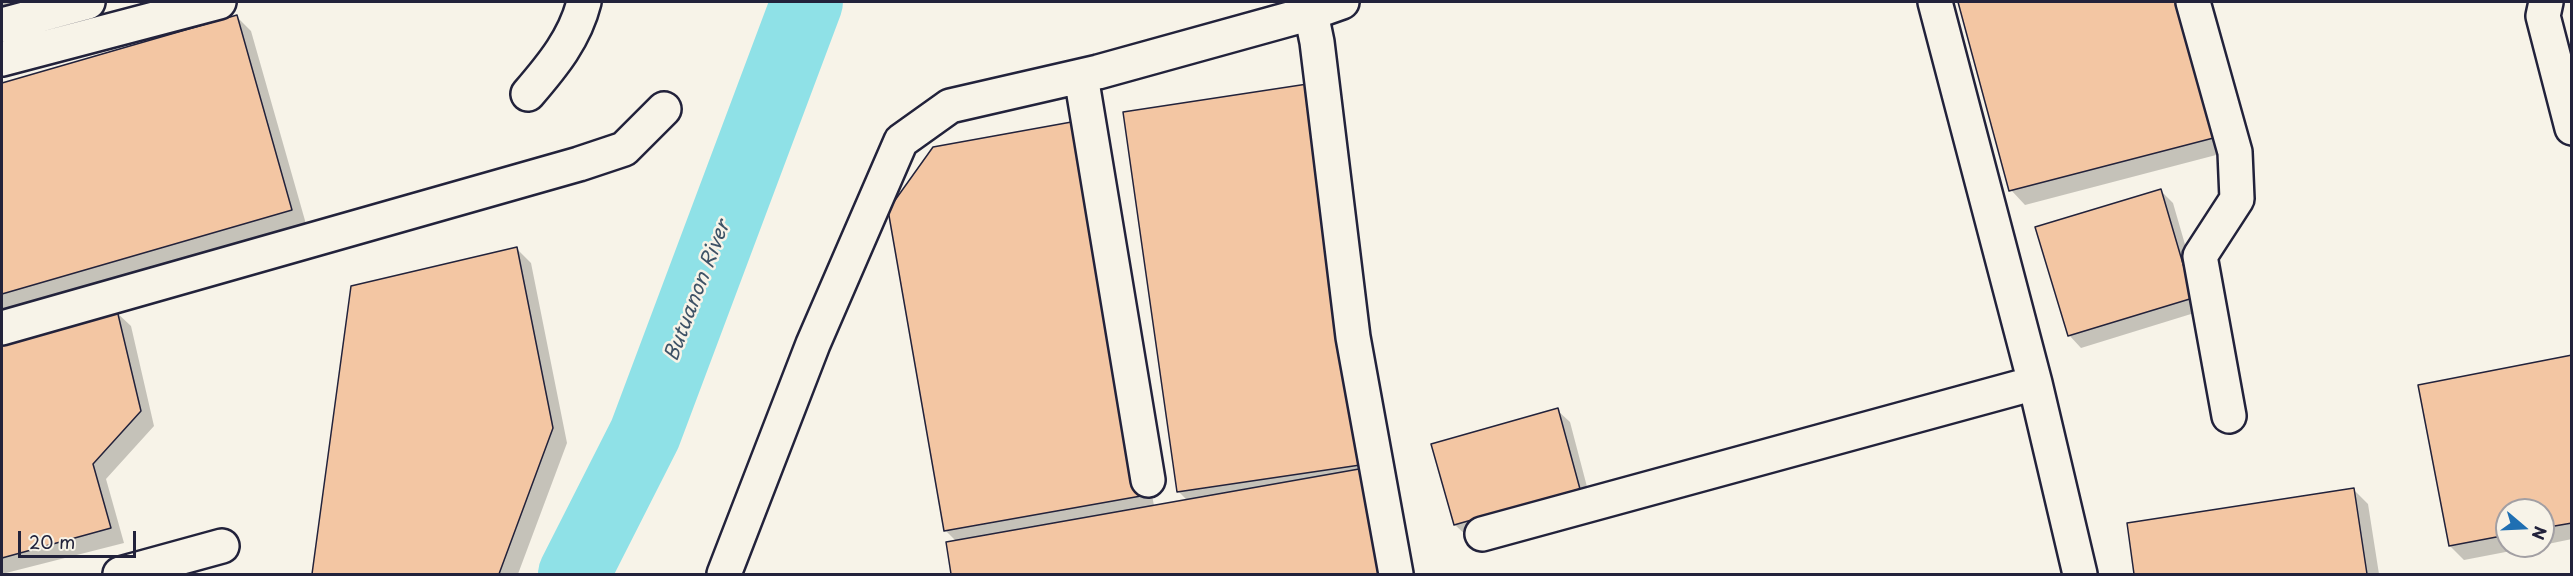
<!DOCTYPE html>
<style>
body{margin:0}
#map{position:relative;width:2573px;height:576px;overflow:hidden;background:#f7f3e8;font-family:"Playpen Sans",sans-serif}
canvas{display:block}
.frame{position:absolute;inset:0;border:3px solid #22223b;pointer-events:none}
.north{position:absolute;left:2495px;top:498px;width:60px;height:60px;box-sizing:border-box;background:#f7f3e8;border:2px solid #a29fa3;border-radius:50%;rotate:109deg;font-size:16px;font-weight:700;line-height:24px;text-align:center;color:#22223b}
.north::after{content:'';display:block;margin:auto;width:21px;height:27px;background:#1f6fb2;clip-path:polygon(50% 0,100% 100%,50% 72%,0 100%)}
.scale{position:absolute;left:18px;top:531px;width:118px;height:27px;box-sizing:border-box;border:3px solid #22223b;border-top:0;padding-left:8px;font-size:18px;line-height:21px;white-space:nowrap;color:#22223b;-webkit-text-stroke:4px #f7f3e8;paint-order:stroke}
</style>
<div id="map">
<canvas width="2573" height="576"></canvas>
<div class="frame"></div>
<div class="north">N</div>
<div class="scale">20 m</div>
</div>
<script>
const c = document.querySelector('canvas').getContext('2d');
c.lineJoin = 'round';
function fillPath(path, color) { c.fillStyle = color; c.fill(path, 'evenodd'); }
function strokePath(path, color, width, dash) { c.strokeStyle = color; c.lineWidth = width; c.lineCap = dash ? 'butt' : 'round'; c.setLineDash(dash || []); c.stroke(path); }
function label(font, color, halo, rows, align = 'center') {
  c.font = font + ' "Playpen Sans",sans-serif'; c.lineWidth = 5; c.setLineDash([]); c.textBaseline = 'middle'; c.strokeStyle = halo; c.fillStyle = color; for (const [text, x, y, turn = 0] of rows) {
    c.save(); c.translate(x, y); c.rotate((+turn || 0) * Math.PI / 180); c.textAlign = isNaN(turn) ? turn : align; if (halo) c.strokeText(text, 0, 0); c.fillText(text, 0, 0); c.restore();
  }
}
fillPath(new Path2D(`
 M 2,2 L 17,2 L 2,6 Z
 M 1960,2 L 2199,2 L 2239,149 L 2025,205 L 2011,190 Z
 M 237,17 L 251,31 L 306,224 L 2,312 L 2,85 Z
 M 1314,85 L 1406,574 L 952,574 L 948,543 L 956,541 L 945,530 L 1091,137 L 1154,506 L 1188,501 L 1178,491 Z
 M 2160,190 L 2173,203 L 2204,310 L 2081,348 L 2069,335 Z
 M 517,249 L 531,263 L 567,443 L 518,574 L 313,574 L 353,288 Z
 M 116,312 L 131,326 L 154,426 L 106,479 L 124,543 L 2,574 L 2,342 Z
 M 2572,357 L 2572,539 L 2543,545 L 2543,510 L 2507,510 L 2507,546 L 2537,546 L 2464,560 L 2450,546 Z
 M 1557,410 L 1570,422 L 1591,502 L 1468,537 L 1455,525 L 1433,445 Z
 M 2354,490 L 2368,504 L 2379,574 L 2136,574 L 2129,525 Z`), '#0003');
strokePath(new Path2D(`
 M 574,574 L 645,434 L 807,2`), '#8fe1e7', 72);
const building = new Path2D(`
 M 1958,2 L 2189,2 L 2225,135 L 2009,191 Z
 M 237,15 L 292,210 L 2,294 L 2,83 Z
 M 1314,83 L 1367,464 L 1177,492 L 1123,112 Z
 M 1077,121 L 1141,496 L 944,531 L 888,210 L 933,147 Z
 M 2161,189 L 2193,298 L 2068,336 L 2035,227 Z
 M 517,247 L 553,428 L 499,574 L 312,574 L 351,286 Z
 M 117,310 L 141,411 L 93,464 L 111,528 L 2,558 L 2,341 Z
 M 2572,355 L 2572,523 L 2543,528 L 2543,510 L 2507,510 L 2507,535 L 2449,546 L 2418,385 Z
 M 1558,408 L 1580,489 L 1454,525 L 1431,444 Z
 M 1376,466 L 1395,574 L 951,574 L 946,542 Z
 M 2354,488 L 2367,574 L 2134,574 L 2127,523 Z`);
fillPath(building, '#f3c6a3');
strokePath(building, '#22223b', 1.5);
const minor = new Path2D(`
 M 1935,2 L 2035,383 L 2080,574
 M 2193,2 L 2235,152 L 2237,199 L 2200,256 L 2229,416
 M 2546,2 L 2543,16 L 2572,128
 M 1311,13 L 1317,42 L 1353,337 L 1396,574
 M 2,25 L 88,2
 M 2,59 L 219,2
 M 1081,76 L 1148,480
 M 528,94 C 553,65 575,38 584,2
 M 2,328 L 579,164 L 624,149 L 664,109
 M 1482,534 L 2035,383
 M 120,574 L 222,546
 M 724,574 L 813,344 L 901,141 L 950,106 L 1098,72 L 1311,13 L 1342,2`);
strokePath(minor, '#22223b', 38);
strokePath(minor, '#f7f3e8', 33);
label('italic 20px', '#3d5266', '#f7f3e8', [
 ["Butuanon River",698,291,-69]
]);
</script>
